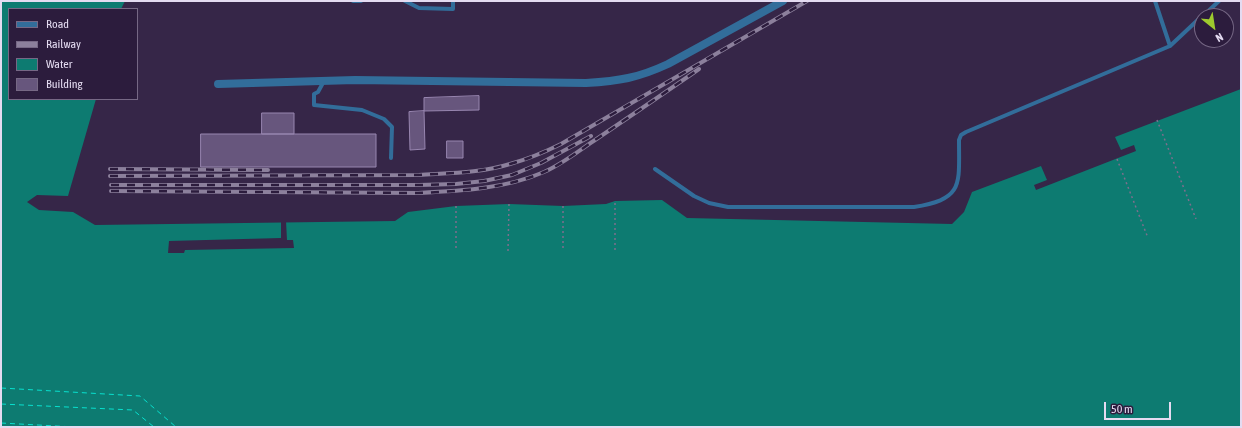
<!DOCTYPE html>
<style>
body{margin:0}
#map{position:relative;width:1242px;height:428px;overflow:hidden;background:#362648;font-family:"Asap Condensed",sans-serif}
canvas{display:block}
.frame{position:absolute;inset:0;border:2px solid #e4dbf1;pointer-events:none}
.legend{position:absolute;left:8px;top:8px;width:130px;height:92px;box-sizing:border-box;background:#2c1c3d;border:1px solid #766885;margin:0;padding:5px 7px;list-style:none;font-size:12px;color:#e4dbf1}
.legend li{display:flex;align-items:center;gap:8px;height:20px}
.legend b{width:20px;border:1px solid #766885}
.north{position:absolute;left:1194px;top:8px;width:40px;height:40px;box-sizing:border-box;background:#2c1c3d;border:1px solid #766885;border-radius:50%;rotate:150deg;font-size:11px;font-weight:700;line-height:16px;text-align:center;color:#e4dbf1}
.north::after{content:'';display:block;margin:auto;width:14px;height:18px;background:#9eca2e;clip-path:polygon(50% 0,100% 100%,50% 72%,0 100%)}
.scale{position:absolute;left:1104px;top:402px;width:67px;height:18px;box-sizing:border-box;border:2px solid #e4dbf1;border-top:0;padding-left:5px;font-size:12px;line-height:14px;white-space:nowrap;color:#e4dbf1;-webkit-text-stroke:3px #2c1c3d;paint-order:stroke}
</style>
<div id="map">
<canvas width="1242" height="428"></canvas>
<div class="frame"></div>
<ul class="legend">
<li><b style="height:5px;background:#326d9a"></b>Road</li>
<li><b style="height:5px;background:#8c809c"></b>Railway</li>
<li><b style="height:11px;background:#0d7b71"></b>Water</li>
<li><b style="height:11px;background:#67567d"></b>Building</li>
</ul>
<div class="north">N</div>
<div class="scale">50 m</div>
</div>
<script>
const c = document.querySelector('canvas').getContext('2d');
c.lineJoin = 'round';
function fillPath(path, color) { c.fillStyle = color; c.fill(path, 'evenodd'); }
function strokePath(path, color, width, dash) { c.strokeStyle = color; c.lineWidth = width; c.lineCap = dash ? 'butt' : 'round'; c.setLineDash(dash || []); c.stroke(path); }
fillPath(new Path2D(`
 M 1,1 L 125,1 L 121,9 L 9,9 L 9,99 L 96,99 L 68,196 L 37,195 L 27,202 L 39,210 L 73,212 L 95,225 L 395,221 L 408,212 L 456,206 L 509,204 L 563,206 L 606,204 L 615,201 L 662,200 L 687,218 L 952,224 L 964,212 L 972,192 L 1041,166 L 1047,180 L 1034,185 L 1036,190 L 1136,151 L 1134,145 L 1121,150 L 1115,137 L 1241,89 L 1241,427 L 1,427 Z`), '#0d7b71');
fillPath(new Path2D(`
 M 281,221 L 286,221 L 287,240 L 293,240 L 294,248 L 185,250 L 184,253 L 168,253 L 169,241 L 281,238 Z`), '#362648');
strokePath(new Path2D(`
 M 1,388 L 140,396 L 176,427
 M 1,404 L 133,410 L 154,427
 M 1,423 L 75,427`), '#08e1cf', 1, [5, 4]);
const building = new Path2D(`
 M 479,96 L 479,110 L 424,111 L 424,98 Z
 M 424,111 L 425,149 L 410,150 L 409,112 Z
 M 262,113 L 294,113 L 294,134 L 262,134 Z
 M 201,134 L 376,134 L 376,167 L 201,167 Z
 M 447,141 L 463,141 L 463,158 L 447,158 Z`);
fillPath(building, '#67567d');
strokePath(building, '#9886b0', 1);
strokePath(new Path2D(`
 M 1157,120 L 1196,219
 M 1117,159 L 1148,238
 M 456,206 L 456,249
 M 563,206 L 563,250
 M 615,250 L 615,201
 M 508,251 L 509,204`), '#7d6f8d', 1.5, [2, 3]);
strokePath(new Path2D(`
 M 353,1 L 361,1
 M 405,1 L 419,8 L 453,9 L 453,1
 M 1155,1 L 1170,46
 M 1203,16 L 1219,1
 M 324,81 L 318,92 L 314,94 L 314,105 L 362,110 L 384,119 L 392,127 L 391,158
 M 655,169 L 694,196 L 709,203 L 728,207 L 914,207 C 964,199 959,185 959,140 L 961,135 L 966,132 L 1170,46 L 1202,16`), '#326d9a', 4);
strokePath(new Path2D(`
 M 218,84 L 355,80 L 586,83 C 619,81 638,78 668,64 L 783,1`), '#326d9a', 8);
const rail = new Path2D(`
 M 110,169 L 268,170
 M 110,176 L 419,175 C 450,173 481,173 510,164 C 528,159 545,152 561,144 L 807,1
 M 111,185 L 419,185 L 456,184 L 484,181 L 512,175 L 541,163 L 591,136
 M 111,191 L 418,193 C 461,191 505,189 544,172 C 563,164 581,149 598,138 C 632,115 666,92 699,69`);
strokePath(rail, '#8c809c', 4);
strokePath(rail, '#2c1c3d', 2.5, [8]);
</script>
